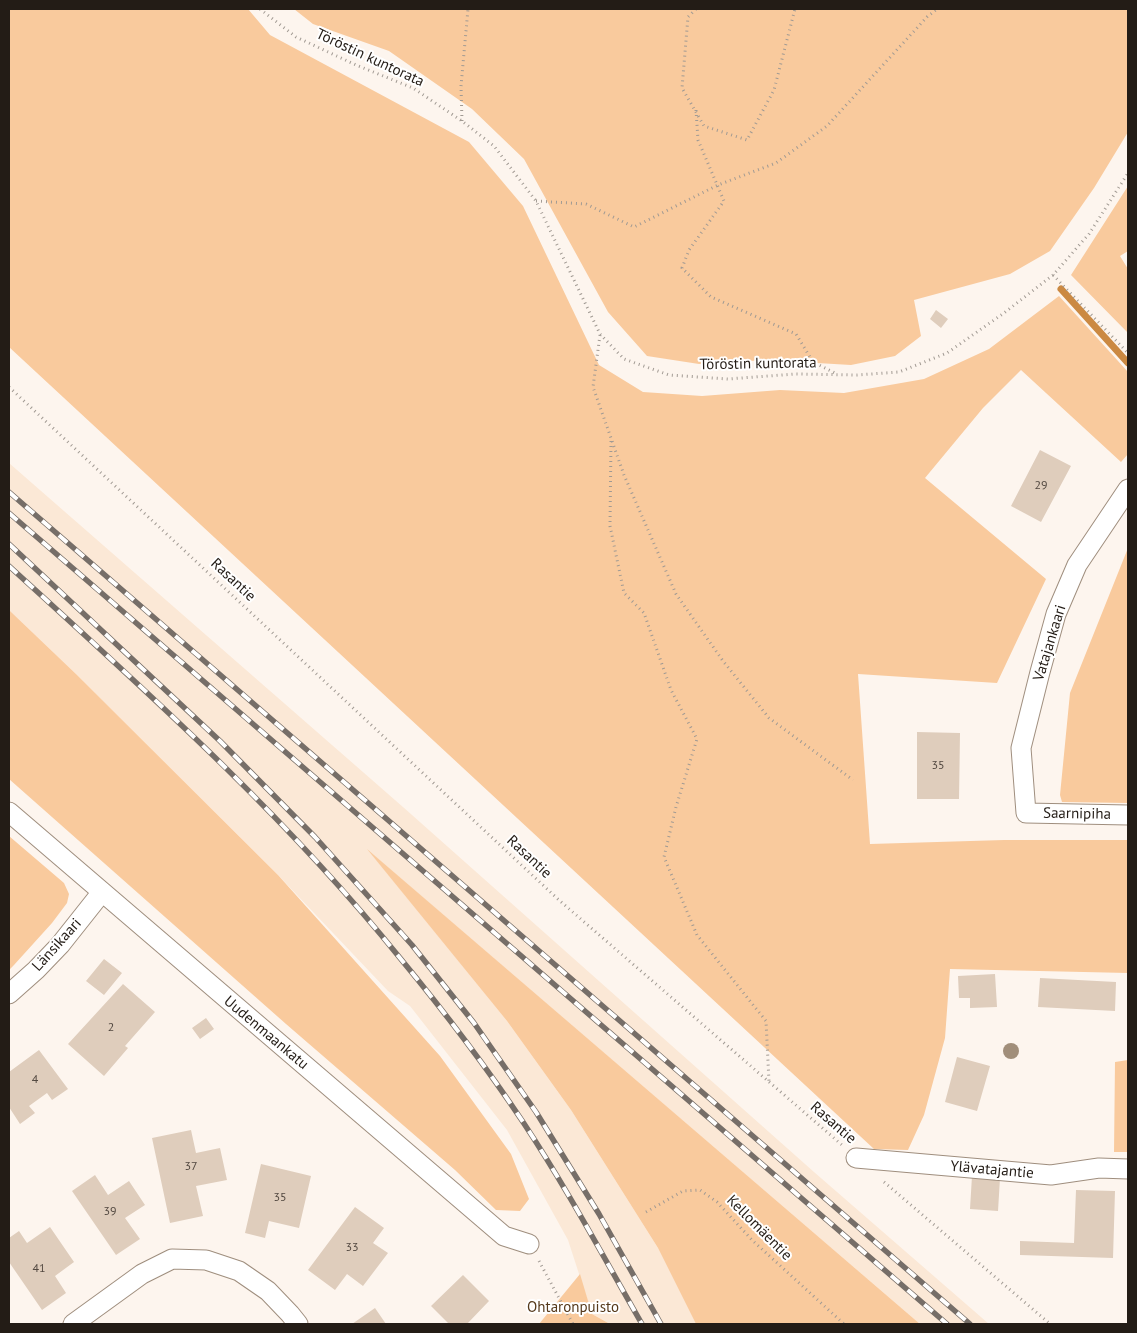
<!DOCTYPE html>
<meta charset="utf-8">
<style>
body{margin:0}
#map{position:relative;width:1137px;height:1333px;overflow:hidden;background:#fdf5ee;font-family:"PT Sans",sans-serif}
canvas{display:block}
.frame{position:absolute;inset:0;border:10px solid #231c16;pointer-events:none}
</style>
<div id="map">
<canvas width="1137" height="1333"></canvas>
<div class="frame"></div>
</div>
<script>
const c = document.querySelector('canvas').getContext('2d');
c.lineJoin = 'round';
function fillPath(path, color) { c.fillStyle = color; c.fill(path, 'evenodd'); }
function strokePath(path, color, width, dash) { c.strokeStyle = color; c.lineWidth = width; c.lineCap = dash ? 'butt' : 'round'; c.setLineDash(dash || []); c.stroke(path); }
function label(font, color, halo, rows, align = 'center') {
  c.font = font + ' "PT Sans",sans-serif'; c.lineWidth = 4; c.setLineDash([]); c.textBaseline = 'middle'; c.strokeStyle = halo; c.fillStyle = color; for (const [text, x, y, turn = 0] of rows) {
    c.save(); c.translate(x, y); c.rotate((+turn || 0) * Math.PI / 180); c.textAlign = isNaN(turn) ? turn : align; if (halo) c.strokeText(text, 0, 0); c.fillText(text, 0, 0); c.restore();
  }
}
fillPath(new Path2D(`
 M 9,463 L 403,807 L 814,1172 L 989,1324 L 920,1324 L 370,852 L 507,1021 L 571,1110 L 658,1248 L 696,1324 L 610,1324 L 592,1314 L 568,1240 L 507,1130 L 410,1006 L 388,991 L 278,875 L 76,674 L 9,610 Z`), '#fbe8d6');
fillPath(new Path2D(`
 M 9,9 L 248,9 L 270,35 L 469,142 L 523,206 L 599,365 L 643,392 L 702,396 L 780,390 L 844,393 L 924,379 L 989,349 L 1059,296 L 1128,372 L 1128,454 L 1121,462 L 1021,370 L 983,408 L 925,478 L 1046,579 L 997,683 L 858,674 L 870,844 L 1004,840 L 1128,840 L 1128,973 L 950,969 L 945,1038 L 924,1115 L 908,1150 L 874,1149 L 9,347 Z
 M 294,9 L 1128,9 L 1128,132 L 1094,188 L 1050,251 L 1010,274 L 914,300 L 921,336 L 895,356 L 851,365 L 766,360 L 699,364 L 647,356 L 608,312 L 524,159 L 472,109 L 389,51 L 313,24 Z
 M 1128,186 L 1128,251 L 1120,256 L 1128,269 L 1128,333 L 1071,275 Z
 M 1128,548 L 1128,803 L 1062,802 L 1060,795 L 1070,693 Z
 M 9,610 L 76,674 L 278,875 L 440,1056 L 511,1154 L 529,1199 L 520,1211 L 496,1210 L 455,1170 L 286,1024 L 9,779 Z
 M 9,836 L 64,883 L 69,894 L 67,903 L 52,923 L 14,965 L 9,970 Z
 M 367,849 L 920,1324 L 696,1324 L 658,1248 L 571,1110 L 507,1021 Z
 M 1128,1060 L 1128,1152 L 1114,1152 L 1115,1062 Z
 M 580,1274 L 592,1314 L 610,1324 L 539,1324 Z`), '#f9ca9d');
strokePath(new Path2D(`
 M 1061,289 L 1128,363`), '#cb8942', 7);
fillPath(new Path2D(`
 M 936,310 L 948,319 L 941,328 L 930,319 Z
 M 1040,450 L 1071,466 L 1041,522 L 1011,506 Z
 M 917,732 L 960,733 L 959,799 L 917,799 Z
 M 104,959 L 122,973 L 104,995 L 86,981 Z
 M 995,974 L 997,1007 L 970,1008 L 970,998 L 959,998 L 958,976 Z
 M 1040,978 L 1116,982 L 1115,1011 L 1038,1007 Z
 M 123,984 L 155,1012 L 125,1046 L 128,1048 L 104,1076 L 68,1044 Z
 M 206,1018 L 214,1029 L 200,1039 L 192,1028 Z
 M 39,1050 L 68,1089 L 52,1100 L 47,1093 L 29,1106 L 35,1113 L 20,1124 L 9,1107 L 9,1072 Z
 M 957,1057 L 990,1066 L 977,1111 L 945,1102 Z
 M 191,1130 L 196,1153 L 220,1148 L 227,1180 L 196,1186 L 203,1216 L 170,1223 L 152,1138 Z
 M 261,1164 L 311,1176 L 299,1228 L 269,1221 L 265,1238 L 245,1233 Z
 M 95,1175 L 108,1195 L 129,1181 L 145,1205 L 125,1218 L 140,1239 L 116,1255 L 72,1191 Z
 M 972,1176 L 1000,1178 L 998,1211 L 970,1209 Z
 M 1076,1190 L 1115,1191 L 1113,1258 L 1020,1255 L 1020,1241 L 1074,1243 Z
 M 355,1207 L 384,1228 L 373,1243 L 388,1253 L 363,1286 L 347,1274 L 335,1290 L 308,1270 Z
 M 50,1227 L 74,1262 L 55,1276 L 66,1293 L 42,1310 L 9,1262 L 9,1238 L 19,1231 L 27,1243 Z
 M 463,1275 L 489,1301 L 467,1324 L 449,1324 L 431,1306 Z
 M 375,1308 L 386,1324 L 352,1324 Z`), '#dfcdbc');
const minor = new Path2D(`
 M 1128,489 L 1077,565 L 1056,614 L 1040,672 L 1021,748 L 1026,813 L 1128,815
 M 9,812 L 504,1236 L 529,1244
 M 9,994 L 36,970 L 60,945 L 102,892
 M 856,1158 L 1051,1175 L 1099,1168 L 1128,1169
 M 73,1324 L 142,1274 L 172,1259 L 206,1260 L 239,1271 L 268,1291 L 290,1314 L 298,1324`);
strokePath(minor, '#9f8e7e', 21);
strokePath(new Path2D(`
 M 260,9 L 296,37 L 356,65 L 413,88 L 462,121 L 494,146 L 536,201 L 600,334 L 624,359 L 669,375 L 728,379 L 795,374 L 857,375 L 899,372 L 947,353 L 1004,313 L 1053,275 L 1089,234 L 1128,173
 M 696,9 L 688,17 L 682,88 L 704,126 L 747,140 L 774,90 L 795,9
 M 696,110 L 698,140 L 724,201 L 689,250 L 682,268 L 711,297 L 796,334 L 813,362 L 837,374
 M 462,121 L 461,86 L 468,9
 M 536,201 L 586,204 L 634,227 L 718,185 L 776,163 L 827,126 L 927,17 L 937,9
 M 1053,275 L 1128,353
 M 600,335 L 593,387 L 624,475 L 676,594 L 723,661 L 769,718 L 853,780
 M 9,387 L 560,901 L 842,1145
 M 611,441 L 610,526 L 624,593 L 644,613 L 671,690 L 697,739 L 676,807 L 664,857 L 697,935 L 766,1021 L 769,1082
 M 884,1182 L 1050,1324
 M 646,1212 L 683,1191 L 700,1190 L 717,1202 L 752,1240 L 844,1324
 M 539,1261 L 573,1324`), '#a19a93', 3, [1, 4]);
strokePath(minor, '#fff', 19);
const rail = new Path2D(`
 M 9,492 L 970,1324
 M 9,513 L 947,1324
 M 9,544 L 220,741 L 315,837 L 412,945 L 474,1023 L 536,1112 L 599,1214 L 661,1324
 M 9,566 C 145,690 284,814 400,958 C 443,1010 485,1065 523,1122 C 566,1187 603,1256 642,1324`);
strokePath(rail, '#766e68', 5.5);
strokePath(rail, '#fff', 4, [11]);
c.fillStyle = '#a18e7a';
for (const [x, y] of [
 [1011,1051]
]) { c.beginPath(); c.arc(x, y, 8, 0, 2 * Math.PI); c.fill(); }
label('12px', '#524840', null, [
 ["29",1041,486],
 ["35",938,766],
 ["2",111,1028],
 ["4",35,1080],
 ["37",191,1167],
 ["35",280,1198],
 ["39",110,1212],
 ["33",352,1248],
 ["41",39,1269]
]);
label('15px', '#231c16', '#fff', [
 ["Töröstin kuntorata",370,58,25],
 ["Töröstin kuntorata",758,364,-1],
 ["Rasantie",233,580,43],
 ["Vatajankaari",1050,643,-73],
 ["Saarnipiha",1077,814,1],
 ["Rasantie",529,857,43],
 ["Länsikaari",57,945,-48],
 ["Uudenmaankatu",266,1033,40],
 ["Rasantie",833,1123,41],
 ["Ylävatajantie",992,1170,5],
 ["Kellomäentie",759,1228,45]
]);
label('15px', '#55391b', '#fff', [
 ["Ohtaronpuisto",573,1308]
]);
</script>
